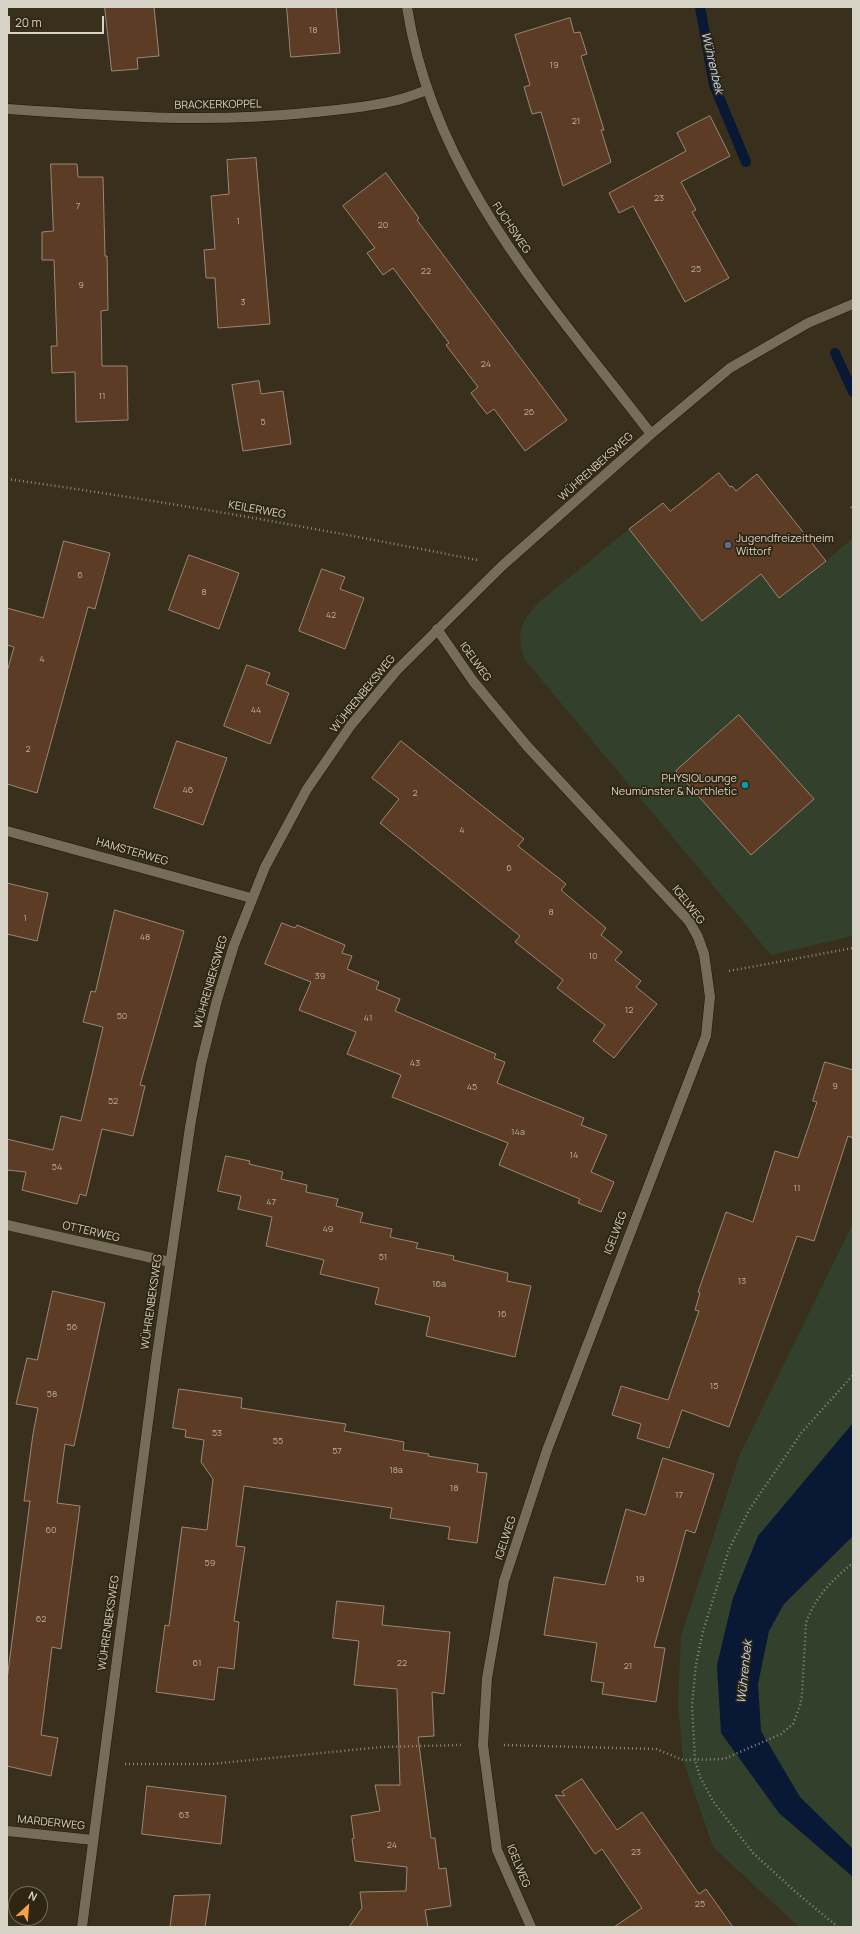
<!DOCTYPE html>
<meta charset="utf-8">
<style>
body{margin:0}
#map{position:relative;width:860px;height:1934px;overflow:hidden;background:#38301c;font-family:Manrope,sans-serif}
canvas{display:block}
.frame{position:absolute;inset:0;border:8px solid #d7d2c6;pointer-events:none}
.north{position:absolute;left:8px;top:1886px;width:40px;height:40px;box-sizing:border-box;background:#2e2612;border:1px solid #726b5a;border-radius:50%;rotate:26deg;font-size:11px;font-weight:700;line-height:16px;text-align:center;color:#d7d2c6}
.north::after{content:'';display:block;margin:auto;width:14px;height:18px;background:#f7a149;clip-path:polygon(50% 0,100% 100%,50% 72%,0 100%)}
.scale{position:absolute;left:8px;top:16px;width:96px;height:18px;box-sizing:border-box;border:2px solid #d7d2c6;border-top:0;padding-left:5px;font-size:12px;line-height:14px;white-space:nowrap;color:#d7d2c6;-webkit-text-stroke:3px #2e2612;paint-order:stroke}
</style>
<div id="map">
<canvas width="860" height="1934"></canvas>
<div class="frame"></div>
<div class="north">N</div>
<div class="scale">20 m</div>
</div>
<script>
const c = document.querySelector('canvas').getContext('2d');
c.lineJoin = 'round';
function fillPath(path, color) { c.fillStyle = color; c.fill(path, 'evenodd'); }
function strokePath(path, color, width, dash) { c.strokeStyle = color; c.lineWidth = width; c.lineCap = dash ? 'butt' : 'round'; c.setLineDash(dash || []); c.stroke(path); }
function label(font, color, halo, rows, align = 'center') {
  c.font = font + ' Manrope,sans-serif'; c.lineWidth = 3.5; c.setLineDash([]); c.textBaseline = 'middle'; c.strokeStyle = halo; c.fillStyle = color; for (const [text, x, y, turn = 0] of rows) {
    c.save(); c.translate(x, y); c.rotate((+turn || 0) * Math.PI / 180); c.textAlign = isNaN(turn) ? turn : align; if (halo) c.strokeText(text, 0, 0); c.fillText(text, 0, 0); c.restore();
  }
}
fillPath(new Path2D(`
 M 629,529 L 761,574 L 826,561 L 853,538 L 853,936 L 771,955 L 525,660 C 515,635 521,621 539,602 Z
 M 853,1223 L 853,1927 L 799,1927 L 713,1847 L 683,1760 L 678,1705 L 681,1636 L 740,1454 Z`), '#32402c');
fillPath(new Path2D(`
 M 853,1423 L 853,1536 L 784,1604 L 769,1631 L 758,1684 L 761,1731 L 800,1797 L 853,1849 L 853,1877 L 779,1813 L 721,1733 L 717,1665 L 733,1598 L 758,1536 Z`), '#091834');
strokePath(new Path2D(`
 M 700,7 L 714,85 L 746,162
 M 835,353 L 853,392`), '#091834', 10);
const building = new Path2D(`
 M 105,7 L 154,7 L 159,56 L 137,58 L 138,69 L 112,71 Z
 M 287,7 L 336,7 L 340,53 L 291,57 Z
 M 570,18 L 574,33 L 580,32 L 587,54 L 581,56 L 604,130 L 601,130 L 611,162 L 563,186 L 541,112 L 532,114 L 524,87 L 530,85 L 515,35 Z
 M 710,116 L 730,156 L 681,182 L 696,210 L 692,212 L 729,278 L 685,302 L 633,206 L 619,213 L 609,193 L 686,151 L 677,133 Z
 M 256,158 L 270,324 L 218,328 L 215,278 L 206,278 L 204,250 L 215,249 L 211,196 L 229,194 L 227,160 Z
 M 51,164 L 77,164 L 78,177 L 103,177 L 105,256 L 107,256 L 108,310 L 101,311 L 102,366 L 127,366 L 128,420 L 76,422 L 75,372 L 52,373 L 51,346 L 57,346 L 54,260 L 42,260 L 42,232 L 53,231 Z
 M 386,173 L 419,218 L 417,220 L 567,420 L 525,451 L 494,409 L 487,414 L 479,404 L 471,393 L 478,387 L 446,345 L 449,343 L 393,268 L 383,275 L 367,253 L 375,248 L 343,206 Z
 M 259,381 L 261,394 L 283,391 L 291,444 L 243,451 L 232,385 Z
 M 719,473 L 730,487 L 732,486 L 736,491 L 757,474 L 826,561 L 779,598 L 761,574 L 702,621 L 629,529 L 663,503 L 670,511 Z
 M 64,541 L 110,553 L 95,609 L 88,607 L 37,793 L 7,784 L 7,672 L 14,647 L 7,645 L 7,608 L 43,618 Z
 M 189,555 L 239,573 L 219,629 L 169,610 Z
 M 322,569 L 345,577 L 340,589 L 364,598 L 345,649 L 299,631 Z
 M 247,665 L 270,673 L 266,684 L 289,693 L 270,744 L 224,726 Z
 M 739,715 L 814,799 L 751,855 L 676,771 Z
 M 177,741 L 227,758 L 203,825 L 154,808 Z
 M 401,741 L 524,839 L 518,846 L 566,884 L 561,890 L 606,928 L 601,935 L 622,952 L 615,960 L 641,981 L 636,987 L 657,1004 L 614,1058 L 593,1041 L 605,1025 L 557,988 L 563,980 L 515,942 L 520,936 L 380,823 L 399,799 L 372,778 Z
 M 7,883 L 48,893 L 37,941 L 7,934 Z
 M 115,910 L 184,931 L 140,1085 L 145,1086 L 133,1136 L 102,1129 L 86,1196 L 80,1194 L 77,1204 L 22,1190 L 26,1172 L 7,1170 L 7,1139 L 53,1150 L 61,1116 L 81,1121 L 103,1027 L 83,1022 L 91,991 L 95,992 Z
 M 282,923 L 295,928 L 297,925 L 345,945 L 342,953 L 352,956 L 347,969 L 379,982 L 376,989 L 400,999 L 395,1011 L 496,1054 L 494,1058 L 505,1062 L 497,1083 L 584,1118 L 581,1125 L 607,1135 L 591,1172 L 614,1182 L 601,1212 L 578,1203 L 580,1199 L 499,1165 L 508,1143 L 392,1097 L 401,1075 L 347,1054 L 356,1032 L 299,1010 L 311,982 L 265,964 Z
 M 825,1062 L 853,1070 L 853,1138 L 848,1136 L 814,1241 L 797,1236 L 729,1427 L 682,1410 L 669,1448 L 637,1438 L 641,1424 L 612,1415 L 621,1386 L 668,1400 L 699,1311 L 695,1310 L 700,1293 L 698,1292 L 726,1212 L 753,1222 L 775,1151 L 798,1158 L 817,1102 L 813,1101 Z
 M 226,1156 L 250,1161 L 249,1164 L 283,1172 L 281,1179 L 307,1185 L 306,1192 L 338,1199 L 336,1206 L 363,1213 L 360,1222 L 392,1229 L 390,1237 L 418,1243 L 416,1248 L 454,1256 L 453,1260 L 508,1273 L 507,1281 L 531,1286 L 515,1357 L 426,1336 L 430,1317 L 375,1304 L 379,1288 L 320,1274 L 324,1260 L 266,1246 L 272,1217 L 238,1209 L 241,1196 L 218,1191 Z
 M 53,1291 L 105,1303 L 74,1446 L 65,1444 L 57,1503 L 80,1506 L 61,1649 L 52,1647 L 41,1735 L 58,1738 L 51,1776 L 7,1766 L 7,1680 L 30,1501 L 24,1501 L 33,1434 L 38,1408 L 16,1404 L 27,1358 L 37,1360 Z
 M 179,1389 L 242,1398 L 241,1408 L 346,1424 L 344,1431 L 404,1442 L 403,1450 L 429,1454 L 428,1456 L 478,1464 L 477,1472 L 487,1473 L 477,1543 L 448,1539 L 450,1527 L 390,1518 L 392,1508 L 244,1486 L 236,1546 L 245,1547 L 234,1621 L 239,1622 L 234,1669 L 218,1667 L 214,1700 L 156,1692 L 165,1625 L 169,1626 L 182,1527 L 207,1530 L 213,1479 L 201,1462 L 204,1440 L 185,1437 L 186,1430 L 173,1428 Z
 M 663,1458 L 714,1474 L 695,1533 L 686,1530 L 654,1647 L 665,1648 L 656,1702 L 602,1694 L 604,1683 L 591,1681 L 597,1643 L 544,1635 L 554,1577 L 605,1585 L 626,1509 L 645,1515 Z
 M 337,1601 L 384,1606 L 382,1625 L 450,1632 L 444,1694 L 432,1692 L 434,1736 L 418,1737 L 431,1838 L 435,1838 L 439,1869 L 446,1868 L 451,1906 L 425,1910 L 428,1927 L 349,1927 L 362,1908 L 360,1892 L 406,1891 L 407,1867 L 355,1861 L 352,1839 L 354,1838 L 351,1816 L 380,1811 L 375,1785 L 400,1785 L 397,1689 L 354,1685 L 359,1641 L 333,1638 Z
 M 582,1779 L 617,1830 L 642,1812 L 699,1894 L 706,1889 L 733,1927 L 614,1927 L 642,1908 L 602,1849 L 595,1854 L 555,1795 L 565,1796 L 562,1792 Z
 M 147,1786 L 226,1796 L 221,1844 L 142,1834 Z
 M 210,1895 L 205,1927 L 170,1927 L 174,1896 Z`);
fillPath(building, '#5c3c24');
strokePath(building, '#9c8677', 1);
const minor = new Path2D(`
 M 407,7 C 433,177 550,302 651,434
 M 7,109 C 107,116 206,123 306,113 C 335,110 364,108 393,101 C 404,99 416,94 427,90
 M 437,629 L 473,681 L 527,746 L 689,921 L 698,937 L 704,954 L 707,975 L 710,997 L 706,1036 L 547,1450 L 504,1581 L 487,1678 L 483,1745 L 497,1850 L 531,1927
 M 7,831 L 251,898
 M 7,1225 L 170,1262
 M 7,1831 L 93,1840
 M 82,1927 L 156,1361 L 190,1127 L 201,1064 L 217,1000 L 234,945 L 265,867 L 307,789 L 351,725 L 397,670 L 503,565 L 651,434 L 730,368 L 808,323 L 853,304`);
strokePath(minor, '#1f1805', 11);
strokePath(new Path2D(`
 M 7,479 C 165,501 321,529 477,560
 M 851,507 L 853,510
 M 729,971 L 853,948
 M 504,1745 L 656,1749 L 683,1760 L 724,1759 L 781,1734 L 793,1724 L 800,1706 L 802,1694 L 806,1623 C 815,1597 832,1580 853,1563
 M 125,1764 L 211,1764 L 382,1747 L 461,1745
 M 838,1927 L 798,1894 L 753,1853 L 713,1801 L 700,1777 L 695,1760 L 692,1705 L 696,1664 L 703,1631 L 729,1549 L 749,1510 L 802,1432 L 853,1375`), '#8f8979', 2.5, [1, 3]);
strokePath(minor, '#766d58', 10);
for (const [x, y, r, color] of [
 [728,545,4,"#5c6f8a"],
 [745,785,4,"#0f9aa8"]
]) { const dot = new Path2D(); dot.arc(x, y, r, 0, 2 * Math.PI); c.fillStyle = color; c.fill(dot); strokePath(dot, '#2e2612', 1.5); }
label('9px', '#b8ac9e', null, [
 ["18",313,30],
 ["19",554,65],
 ["21",576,121],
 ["23",659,198],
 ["7",78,206],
 ["1",238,221],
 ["20",383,225],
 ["25",696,269],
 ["22",426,271],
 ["9",81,285],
 ["3",243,302],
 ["24",486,364],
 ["11",102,396],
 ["26",529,412],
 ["5",263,422],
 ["6",80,575],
 ["8",204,592],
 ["42",331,615],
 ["4",42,659],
 ["44",256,710],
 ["2",28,749],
 ["46",188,790],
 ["2",415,793],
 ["4",462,830],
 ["6",509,868],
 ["8",551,912],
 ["1",25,918],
 ["48",145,937],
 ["10",593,956],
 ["39",320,976],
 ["12",629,1010],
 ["50",122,1016],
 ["41",368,1018],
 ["43",415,1063],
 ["9",835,1086],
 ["45",472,1087],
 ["52",113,1101],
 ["14a",518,1132],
 ["14",574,1155],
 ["54",57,1167],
 ["11",797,1188],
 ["47",271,1202],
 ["49",328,1229],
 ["51",383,1257],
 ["13",742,1281],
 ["16a",439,1284],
 ["16",502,1314],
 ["56",72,1327],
 ["15",714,1386],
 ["58",52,1394],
 ["53",217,1433],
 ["55",278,1441],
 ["57",337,1451],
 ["18a",396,1470],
 ["18",454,1488],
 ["17",679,1495],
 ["60",51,1530],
 ["59",210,1563],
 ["19",640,1579],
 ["62",41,1619],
 ["61",197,1663],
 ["22",402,1663],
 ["21",628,1666],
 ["63",184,1815],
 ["24",392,1845],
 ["23",636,1852],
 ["25",700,1904]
]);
label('11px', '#d7d2c6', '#2e2612', [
 ["BRACKERKOPPEL",218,105,-1],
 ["FUCHSWEG",511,228,56],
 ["WÜHRENBEKSWEG",596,467,-42],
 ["KEILERWEG",257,510,10],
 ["IGELWEG",475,662,54],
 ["WÜHRENBEKSWEG",363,694,-51],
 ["HAMSTERWEG",132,852,16],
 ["IGELWEG",688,905,52],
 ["WÜHRENBEKSWEG",211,982,-74],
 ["OTTERWEG",91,1232,13],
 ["IGELWEG",616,1233,-69],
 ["WÜHRENBEKSWEG",152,1302,-82],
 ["IGELWEG",506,1538,-72],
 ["WÜHRENBEKSWEG",109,1623,-82],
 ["MARDERWEG",51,1823,6],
 ["IGELWEG",518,1866,68]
]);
label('11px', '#d7d2c6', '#2e2612', [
 ["Jugendfreizeitheim",736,539],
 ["Wittorf",736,552],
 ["PHYSIOLounge",737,779,"right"],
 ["Neumünster & Northletic",737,792,"right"]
], 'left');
label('italic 12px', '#c2d7f9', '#2e2612', [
 ["Wührenbek",712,63,77],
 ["Wührenbek",745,1672,-84]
]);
</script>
